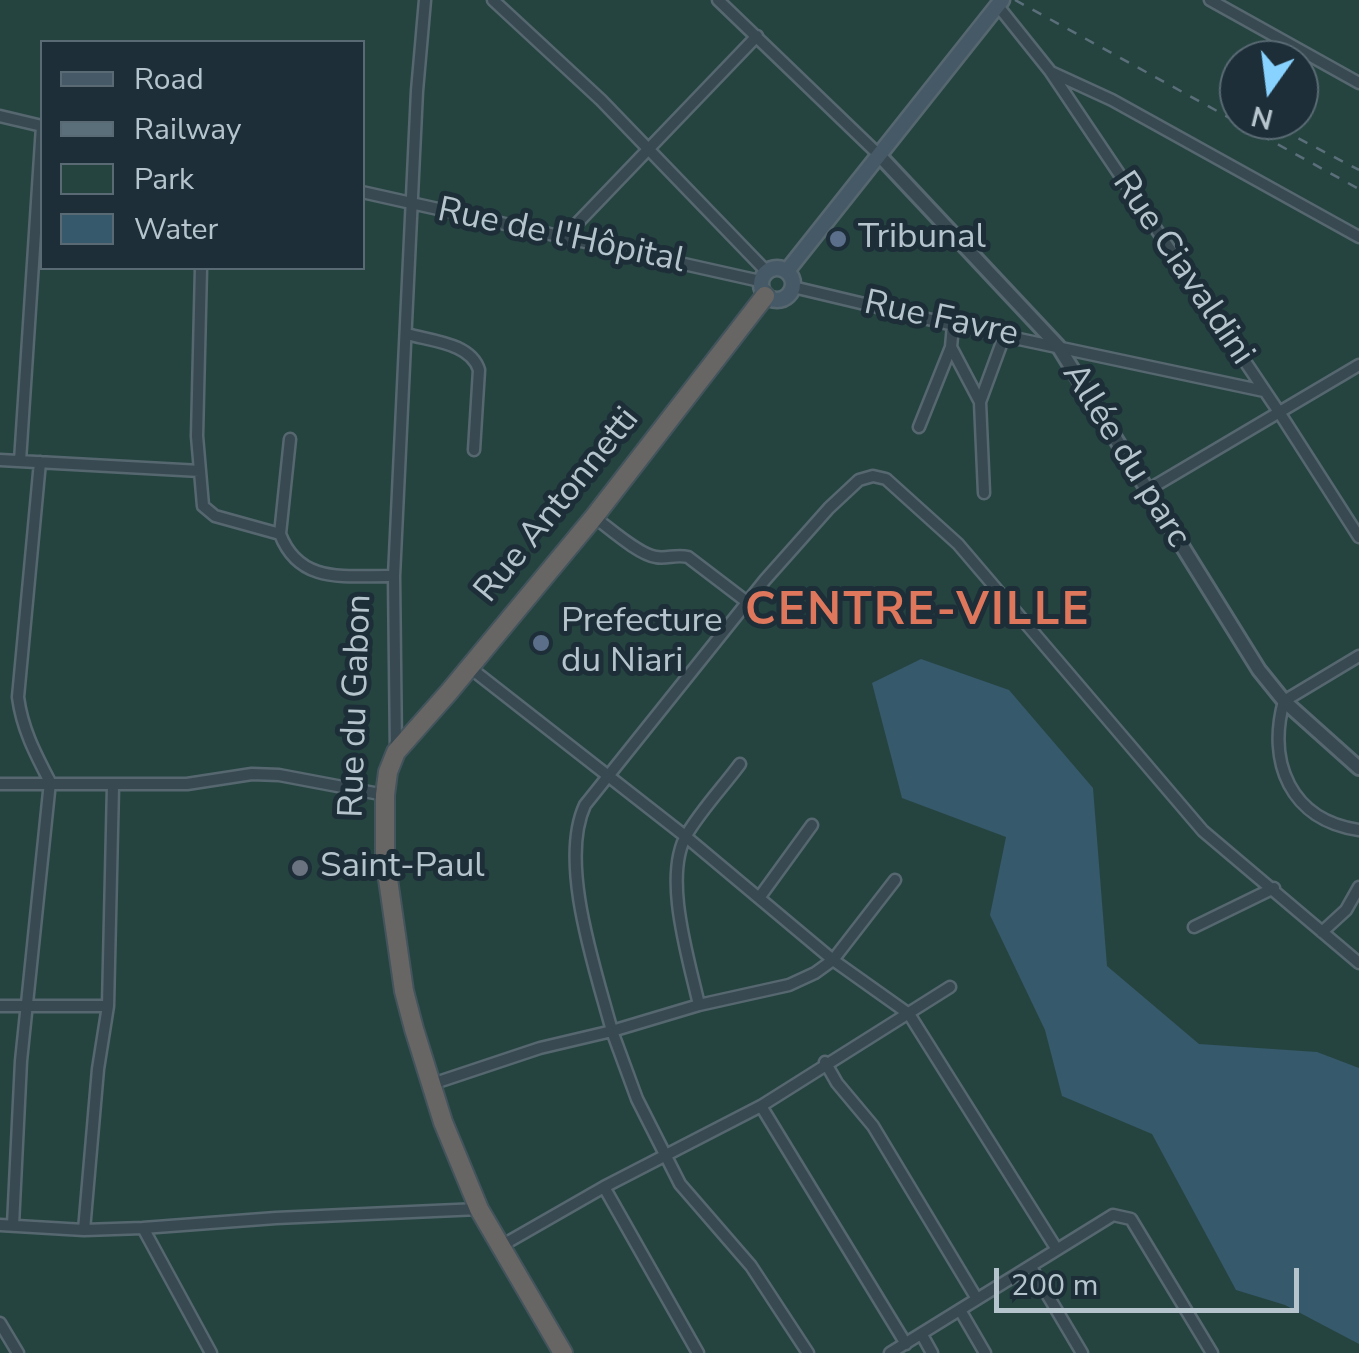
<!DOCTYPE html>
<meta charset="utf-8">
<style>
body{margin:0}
#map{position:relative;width:1359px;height:1353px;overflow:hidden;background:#233843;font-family:"Nunito Sans",sans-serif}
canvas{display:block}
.legend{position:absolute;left:40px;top:40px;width:325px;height:230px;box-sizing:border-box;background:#1d2e38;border:2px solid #5a6a74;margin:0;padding:12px 18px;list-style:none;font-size:30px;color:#b5c4cd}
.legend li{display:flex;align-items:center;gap:20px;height:50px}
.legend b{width:50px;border:2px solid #5a6a74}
.north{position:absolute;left:1219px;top:40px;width:100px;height:100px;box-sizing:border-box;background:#1d2e38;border:2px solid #5a6a74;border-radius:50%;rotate:194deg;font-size:28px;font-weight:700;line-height:40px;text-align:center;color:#b5c4cd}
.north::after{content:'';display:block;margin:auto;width:35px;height:45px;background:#87d2ff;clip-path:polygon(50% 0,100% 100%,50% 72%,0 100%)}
.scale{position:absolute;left:994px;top:1268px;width:305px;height:45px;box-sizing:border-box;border:5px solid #b5c4cd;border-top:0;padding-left:12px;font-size:30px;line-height:35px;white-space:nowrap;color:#b5c4cd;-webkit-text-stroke:8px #1d2e38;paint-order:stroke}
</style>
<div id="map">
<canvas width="1359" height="1353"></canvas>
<ul class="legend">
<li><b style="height:12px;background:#465966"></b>Road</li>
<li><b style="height:12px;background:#5a6f7a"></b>Railway</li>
<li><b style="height:28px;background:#254440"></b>Park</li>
<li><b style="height:28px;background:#36596b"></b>Water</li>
</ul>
<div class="north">N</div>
<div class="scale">200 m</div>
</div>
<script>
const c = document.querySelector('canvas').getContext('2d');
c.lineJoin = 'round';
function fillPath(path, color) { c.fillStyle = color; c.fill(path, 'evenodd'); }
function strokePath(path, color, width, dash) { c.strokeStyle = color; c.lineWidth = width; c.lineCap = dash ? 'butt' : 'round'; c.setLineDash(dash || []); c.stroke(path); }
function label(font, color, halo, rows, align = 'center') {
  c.font = font + ' "Nunito Sans",sans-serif'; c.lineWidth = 10; c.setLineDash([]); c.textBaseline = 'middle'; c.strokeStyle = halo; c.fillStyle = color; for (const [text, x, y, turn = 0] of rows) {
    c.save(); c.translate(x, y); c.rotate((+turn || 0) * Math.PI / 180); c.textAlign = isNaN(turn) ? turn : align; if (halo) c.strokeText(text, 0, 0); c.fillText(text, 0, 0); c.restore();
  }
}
fillPath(new Path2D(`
 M 0,0 L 1359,0 L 1359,1353 L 0,1353 ZM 42,42 L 362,42 L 362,268 L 42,268 ZM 1239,60 L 1299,60 L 1299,120 L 1239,120 Z`), '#254440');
fillPath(new Path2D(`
 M 921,659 L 1009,690 L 1093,788 L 1107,966 L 1199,1044 L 1317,1052 L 1359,1068 L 1359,1344 L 1285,1305 L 1236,1290 L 1152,1134 L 1062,1096 L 1045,1030 L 990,915 L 1006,837 L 902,798 L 872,683 Z`), '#36596b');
const minor = new Path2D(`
 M 493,0 L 601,100 L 766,271
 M 718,0 L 878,154
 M 1210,0 L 1359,83
 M 998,6 L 1050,71 L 1279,412 L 1359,537
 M 1051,72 L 1112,100 L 1359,237
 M 0,116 L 42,126
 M 362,192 L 760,281
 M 565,236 L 757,36
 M 201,268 L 197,436 L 203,506 L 215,516 L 280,534 C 300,586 347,575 394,576
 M 793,287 L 953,325 L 1264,391
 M 953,325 L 951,347 L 980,402
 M 407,334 C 431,341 471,343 479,370 L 474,450
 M 919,427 L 951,347
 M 0,460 L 200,471
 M 20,461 L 42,126
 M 1146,491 L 1359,365
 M 984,493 L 980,402 L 1005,334
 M 594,517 C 608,527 639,555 656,557 C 667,559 676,554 688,557 L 747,602
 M 280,534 L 290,439
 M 1359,656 L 1284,701 C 1267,762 1290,820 1359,830
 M 469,667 L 685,836 L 833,960 L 909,1014 L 1056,1248
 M 396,752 L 394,576 L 417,91 L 425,0
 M 0,784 L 187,784 L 252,774 L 279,775 L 385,795
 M 759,898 L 812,825
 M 1194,927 L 1274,888
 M 1322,932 L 1346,910 L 1359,887
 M 699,1005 C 689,960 662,876 687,834 C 702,809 723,787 740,764
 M 0,1006 L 108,1006
 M 825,1062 L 837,1083 L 873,1126 L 977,1299
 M 432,1084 L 540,1048 L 612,1031 C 596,971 558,863 585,805 L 765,580 L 829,508 L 859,480 L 873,476 L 886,479 L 958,544 L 1203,831 L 1359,963
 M 761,1106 L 906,1344
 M 604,1187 L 698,1353
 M 0,1225 L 84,1230 L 143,1228 L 211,1353
 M 13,1225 L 21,1061 L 50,782 C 36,755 22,729 18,697 L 40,462
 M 143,1228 L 276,1218 L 479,1209
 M 84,1230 L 98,1069 L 108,1006 L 113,786
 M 501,1246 L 604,1187 L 761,1106 L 950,987
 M 1031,1267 L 1082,1353
 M 960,1310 L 985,1353
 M 0,1323 L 18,1353
 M 922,1335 L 932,1353
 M 808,1353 L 751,1266 L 680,1184 L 637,1099 L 612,1031 L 699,1005 L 789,985 L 815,973 L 833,960 L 895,880
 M 890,1353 L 1113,1215 L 1131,1219 L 1212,1353`);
const tertiary = new Path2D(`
 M 878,154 L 1058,346 L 1259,670 L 1284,701 L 1359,768`);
const secondary = new Path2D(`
 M761 284a16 16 0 1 1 32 0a16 16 0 1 1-32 0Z
 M 787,271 L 1002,0`);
const trunk = new Path2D(`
 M 563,1353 L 479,1209 L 443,1122 L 414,1029 L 404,991 L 385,858 L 385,795 L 388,772 L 396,752 L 449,692 L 594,517 L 765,296`);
strokePath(minor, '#566770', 15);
strokePath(tertiary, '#566770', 18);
strokePath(secondary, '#566770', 19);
strokePath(trunk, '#43545d', 22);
strokePath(minor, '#384952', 10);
strokePath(tertiary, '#384952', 12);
strokePath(secondary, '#465966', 14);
strokePath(trunk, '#686664', 18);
strokePath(new Path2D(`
 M 1015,0 L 1359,189
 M 1263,120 L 1359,170`), '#5a6f7a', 2.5, [10, 10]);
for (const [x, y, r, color] of [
 [838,239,10,"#5c6f8a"],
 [541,643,10,"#5c6f8a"],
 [300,868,10,"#6b7280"]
]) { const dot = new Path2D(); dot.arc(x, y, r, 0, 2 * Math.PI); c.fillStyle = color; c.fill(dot); strokePath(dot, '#1d2e38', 4); }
label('35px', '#b5c4cd', '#1d2e38', [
 ["Rue de l'Hôpital",561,237,12],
 ["Rue Ciavaldini",1182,269,56],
 ["Rue Favre",941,320,12],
 ["Allée du parc",1125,456,58],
 ["Rue Antonnetti",558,506,-51],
 ["Rue du Gabon",357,706,-88]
]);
label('35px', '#b5c4cd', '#1d2e38', [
 ["Tribunal",858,239],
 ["Prefecture",561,623],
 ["du Niari",561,663],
 ["Saint-Paul",320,868]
], 'left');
c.letterSpacing = '2.5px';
label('bold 45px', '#df775d', '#1d2e38', [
 ["CENTRE-VILLE",918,613]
]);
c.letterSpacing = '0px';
</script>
